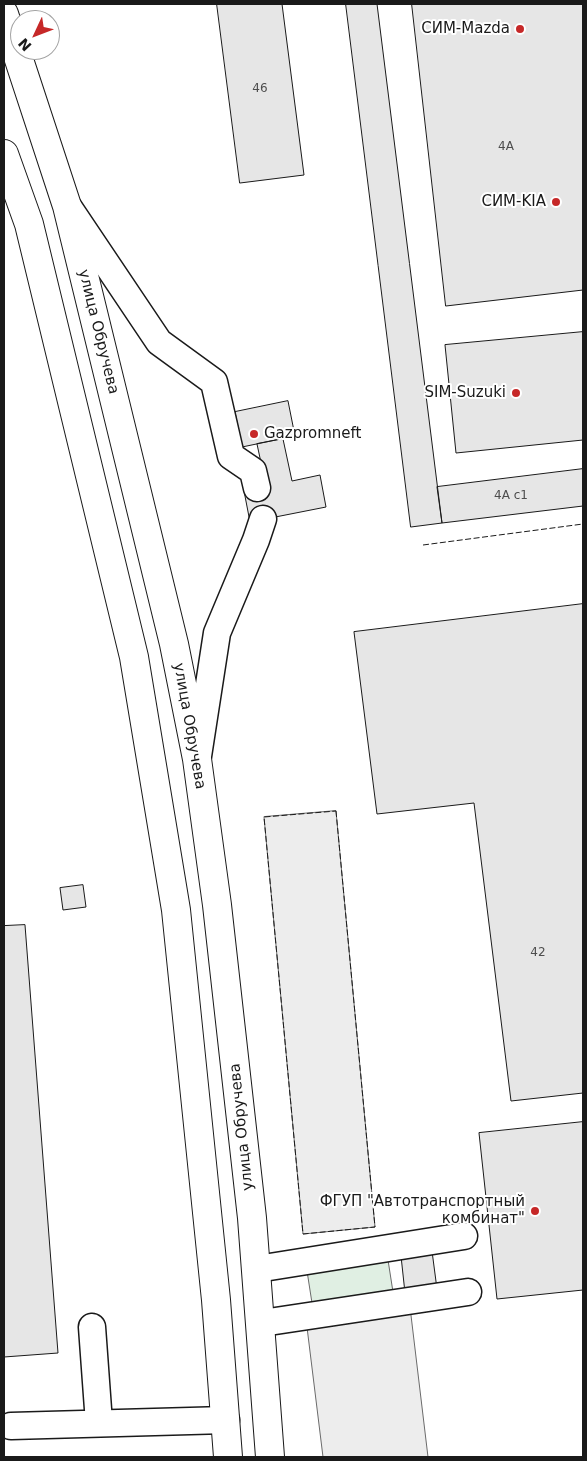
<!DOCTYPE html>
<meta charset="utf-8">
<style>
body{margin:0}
#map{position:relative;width:587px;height:1461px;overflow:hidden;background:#fff;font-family:"DejaVu Sans",sans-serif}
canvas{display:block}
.frame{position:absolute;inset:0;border:5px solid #1a1a1a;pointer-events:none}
.north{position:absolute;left:10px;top:10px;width:50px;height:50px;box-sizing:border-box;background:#fff;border:1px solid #a3a3a3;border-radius:50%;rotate:227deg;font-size:14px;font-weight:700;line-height:20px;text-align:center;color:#1a1a1a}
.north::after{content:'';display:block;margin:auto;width:18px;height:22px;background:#c62828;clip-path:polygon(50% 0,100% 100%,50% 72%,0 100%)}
</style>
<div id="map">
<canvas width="587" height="1461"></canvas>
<div class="frame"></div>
<div class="north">N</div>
</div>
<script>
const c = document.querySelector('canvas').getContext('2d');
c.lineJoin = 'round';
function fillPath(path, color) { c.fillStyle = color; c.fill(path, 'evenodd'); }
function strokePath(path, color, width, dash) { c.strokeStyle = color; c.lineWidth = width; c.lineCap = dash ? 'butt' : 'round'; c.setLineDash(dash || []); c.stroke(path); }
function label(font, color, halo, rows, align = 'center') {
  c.font = font + ' "DejaVu Sans",sans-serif'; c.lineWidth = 4; c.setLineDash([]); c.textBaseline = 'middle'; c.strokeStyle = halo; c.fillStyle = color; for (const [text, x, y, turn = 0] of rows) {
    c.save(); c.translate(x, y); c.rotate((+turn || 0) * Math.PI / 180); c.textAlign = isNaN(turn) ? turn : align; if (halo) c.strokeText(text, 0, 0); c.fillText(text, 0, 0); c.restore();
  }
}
const green = new Path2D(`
 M 388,1260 L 393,1292 L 312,1303 L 307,1271 Z`);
fillPath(green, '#e0efe3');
strokePath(green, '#6a6a6a', 1);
const parking = new Path2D(`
 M 336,811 L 375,1227 L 303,1234 L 264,817 Z
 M 410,1307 L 428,1457 L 323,1457 L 306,1319 Z`);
fillPath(parking, '#ededed');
strokePath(parking, '#6a6a6a', 1);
const building = new Path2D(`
 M 217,4 L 282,4 L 304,175 L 240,183 Z
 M 346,4 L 377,4 L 442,523 L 411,527 Z
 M 412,4 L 583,4 L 583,290 L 446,306 Z
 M 583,332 L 583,440 L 456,453 L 445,345 Z
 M 288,401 L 295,436 L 242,447 L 235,412 Z
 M 283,439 L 292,481 L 320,475 L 326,507 L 250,522 L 244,491 L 266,486 L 257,444 Z
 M 583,469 L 583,506 L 442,523 L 437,487 Z
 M 583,604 L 583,1093 L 511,1101 L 474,803 L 377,814 L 354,632 Z
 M 83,885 L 86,907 L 63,910 L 60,888 Z
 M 25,925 L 58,1353 L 4,1357 L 4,926 Z
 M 583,1122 L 583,1290 L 497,1299 L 479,1133 Z
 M 432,1251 L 437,1289 L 405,1293 L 401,1256 Z`);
fillPath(building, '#e6e6e6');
strokePath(building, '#1a1a1a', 1);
const minor = new Path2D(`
 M 69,208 L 159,342 L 214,382 L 231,456 L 253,471 L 257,488
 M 198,756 L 217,633 L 256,540 L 263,519
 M 257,1269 L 464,1236
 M 262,1323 L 468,1292
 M 92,1327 L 99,1423
 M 11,1426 L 226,1420`);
const major = new Path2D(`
 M 4,14 L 67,206 L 174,644 L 197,759 L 217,905 L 252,1218 L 270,1457
 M 4,154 L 29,224 L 134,657 L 176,910 L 216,1300 L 228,1457`);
strokePath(minor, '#1a1a1a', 29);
strokePath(major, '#1a1a1a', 30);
strokePath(minor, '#fff', 26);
strokePath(major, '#fff', 28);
strokePath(new Path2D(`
 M 423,545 L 583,524
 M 336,811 L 375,1227 L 303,1234 L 264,817 Z`), '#1a1a1a', 1, [6, 2.5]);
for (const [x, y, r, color] of [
 [520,29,5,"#c62828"],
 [556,202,5,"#c62828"],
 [516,393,5,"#c62828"],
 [254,434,5,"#c62828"],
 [535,1211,5,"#c62828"]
]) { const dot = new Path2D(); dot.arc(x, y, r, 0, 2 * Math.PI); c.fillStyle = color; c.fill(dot); strokePath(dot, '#fff', 2); }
label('12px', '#4d4d4d', null, [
 ["46",260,89],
 ["4А",506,147],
 ["4А с1",511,496],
 ["42",538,953]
]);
label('15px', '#1a1a1a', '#fff', [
 ["СИМ-Mazda",510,29],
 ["СИМ-KIA",546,202],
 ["SIM-Suzuki",506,393],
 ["Gazpromneft",264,434,"left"],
 ["ФГУП \"Автотранспортный",525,1202],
 ["комбинат\"",525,1219]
], 'right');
label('15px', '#1a1a1a', '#fff', [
 ["улица Обручева",98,332,76],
 ["улица Обручева",189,726,80],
 ["улица Обручева",242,1127,-96]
]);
</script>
